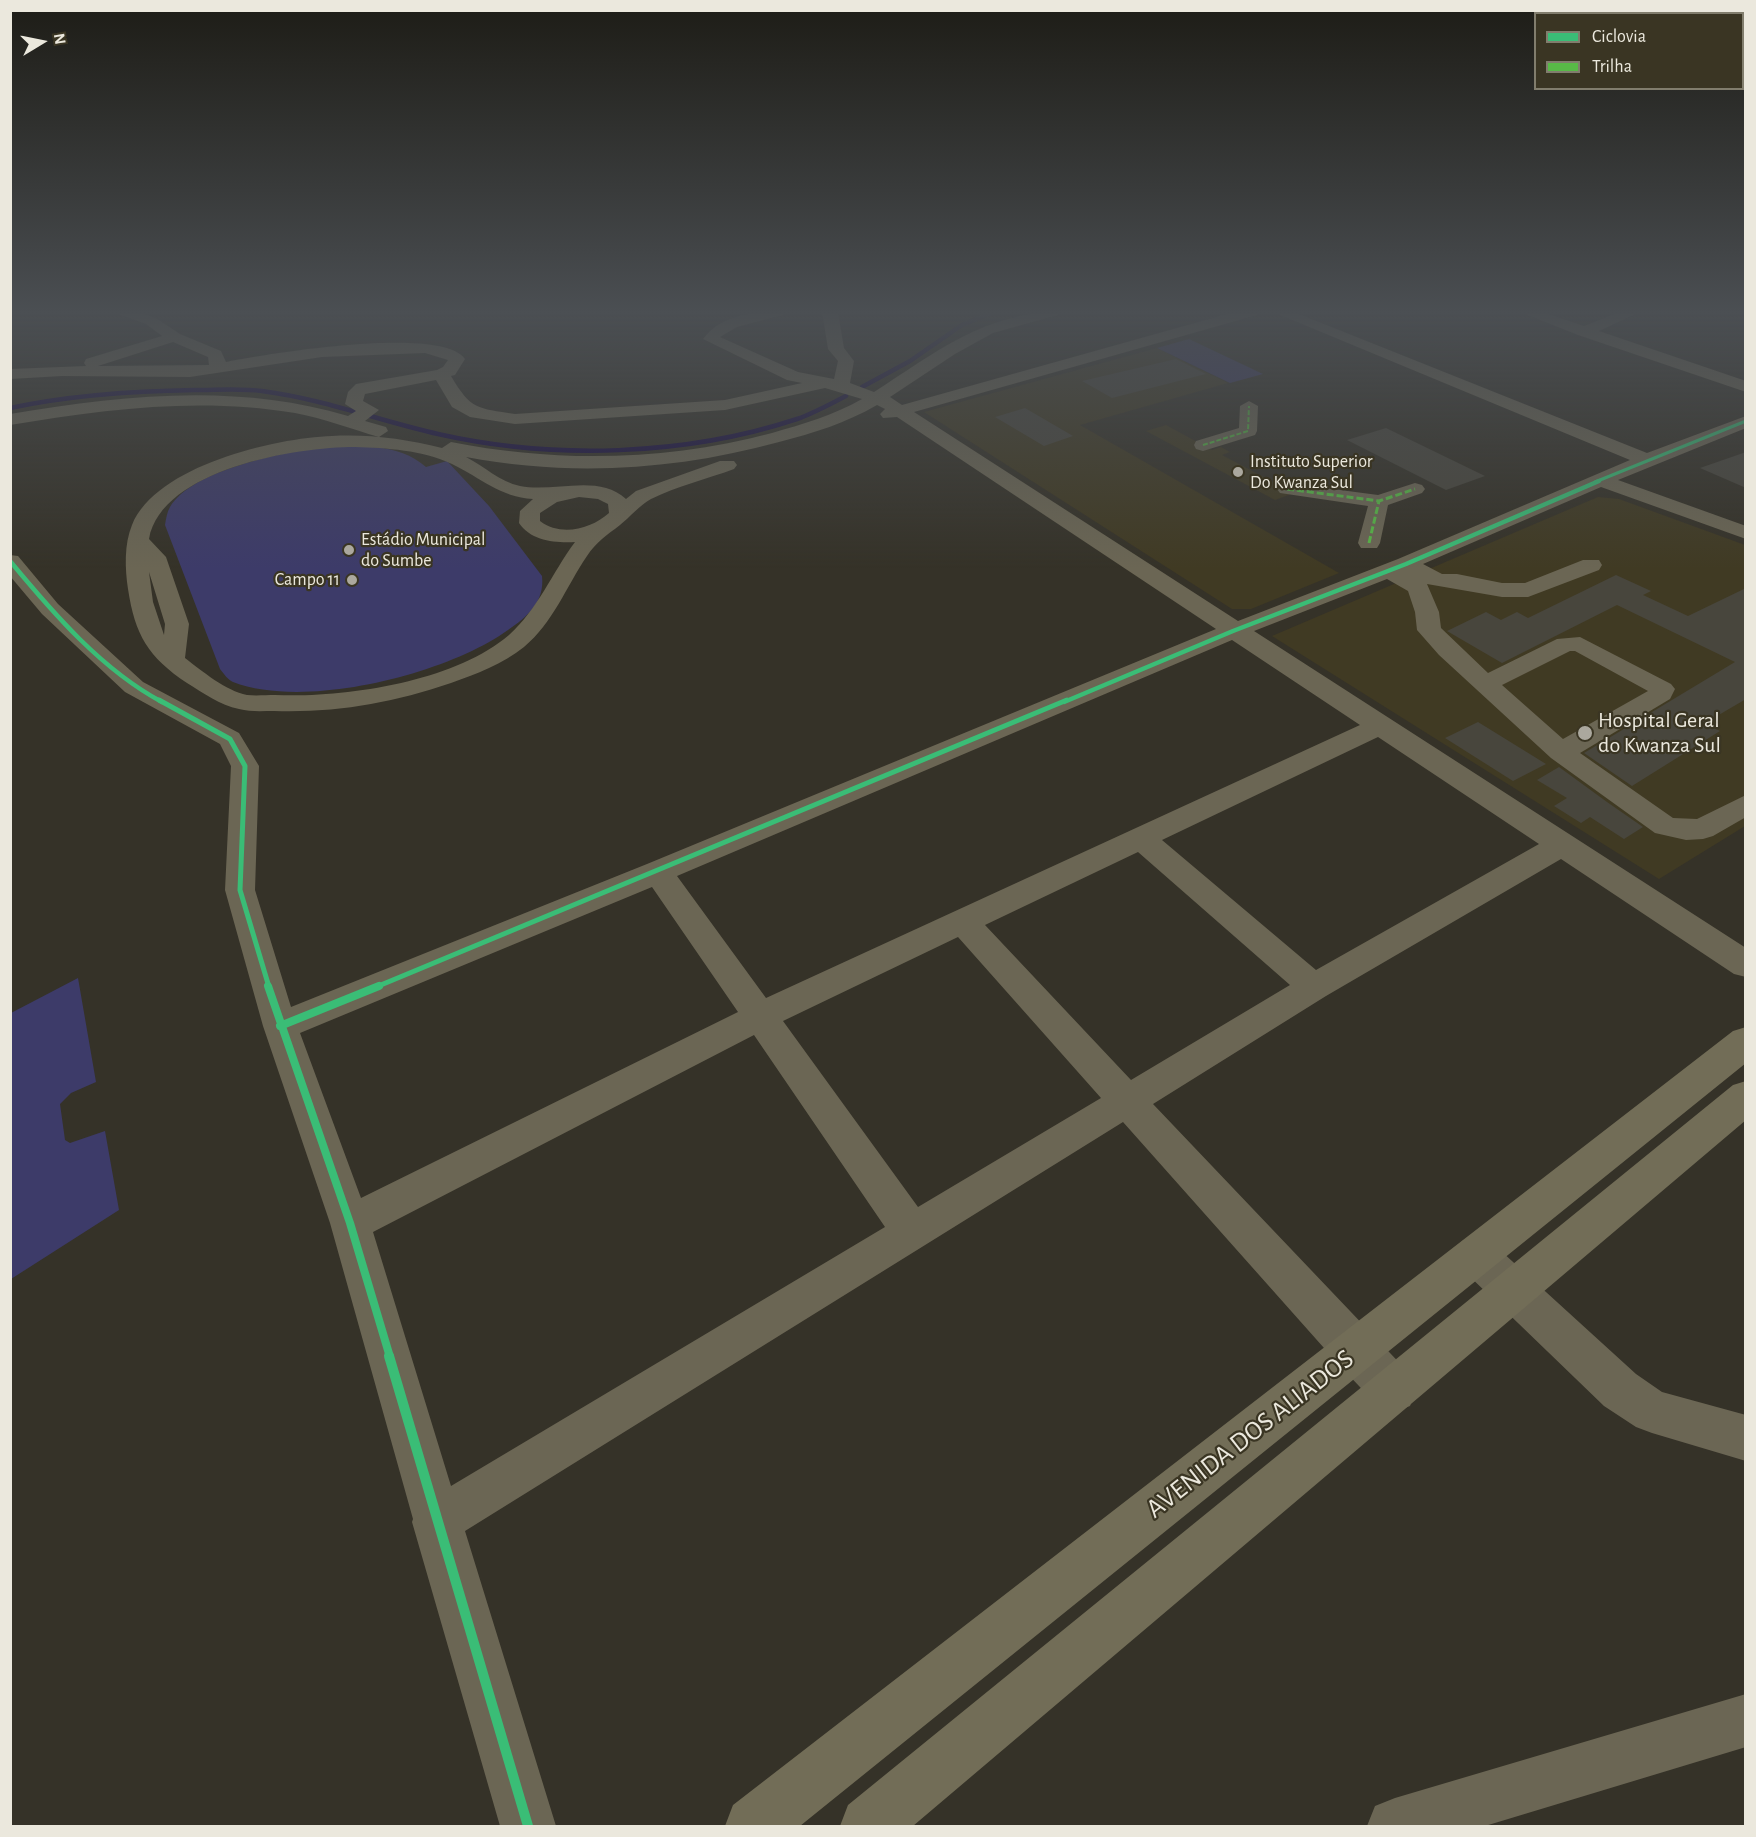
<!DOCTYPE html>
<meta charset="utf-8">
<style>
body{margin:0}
#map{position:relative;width:1756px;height:1837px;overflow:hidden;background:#353228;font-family:"Alegreya Sans",sans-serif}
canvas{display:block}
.frame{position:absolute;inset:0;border:12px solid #ebe8dd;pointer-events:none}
.legend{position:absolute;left:1534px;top:12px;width:210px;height:78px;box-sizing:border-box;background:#3a3523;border:2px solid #817d6d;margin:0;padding:8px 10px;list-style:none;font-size:18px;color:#ebe8dd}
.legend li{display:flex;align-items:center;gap:12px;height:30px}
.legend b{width:30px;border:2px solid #817d6d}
.north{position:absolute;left:12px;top:12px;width:60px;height:60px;-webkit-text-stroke:4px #3a3523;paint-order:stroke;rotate:80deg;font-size:16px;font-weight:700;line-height:24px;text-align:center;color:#ebe8dd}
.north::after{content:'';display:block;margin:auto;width:21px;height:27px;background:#ebe8dd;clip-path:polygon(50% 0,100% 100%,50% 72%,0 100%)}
</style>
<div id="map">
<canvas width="1756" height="1837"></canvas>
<div class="frame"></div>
<ul class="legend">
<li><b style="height:8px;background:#3abd76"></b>Ciclovia</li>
<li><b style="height:8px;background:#58b947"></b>Trilha</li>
</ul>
<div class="north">N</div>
</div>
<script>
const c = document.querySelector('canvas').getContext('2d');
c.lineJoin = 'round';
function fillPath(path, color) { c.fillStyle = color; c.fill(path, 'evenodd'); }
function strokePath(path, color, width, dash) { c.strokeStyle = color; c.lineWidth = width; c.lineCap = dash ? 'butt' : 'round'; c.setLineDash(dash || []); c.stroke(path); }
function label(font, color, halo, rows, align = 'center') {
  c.font = font + ' "Alegreya Sans",sans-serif'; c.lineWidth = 4.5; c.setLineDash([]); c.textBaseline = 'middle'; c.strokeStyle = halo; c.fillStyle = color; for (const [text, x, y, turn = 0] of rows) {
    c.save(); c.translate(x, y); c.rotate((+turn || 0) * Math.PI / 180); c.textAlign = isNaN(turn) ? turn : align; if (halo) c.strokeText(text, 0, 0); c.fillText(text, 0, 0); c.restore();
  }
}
fillPath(new Path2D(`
 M 1157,348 L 1228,383 L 1080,425 L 1339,573 L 1251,609 L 1232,609 L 924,412 Z
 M 1166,425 L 1212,450 L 1221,447 L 1230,452 L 1222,455 L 1294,493 L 1275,500 L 1146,431 Z
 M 1598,497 L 1619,499 L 1745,545 L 1745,826 L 1659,879 L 1272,636 Z`), '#403a23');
fillPath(new Path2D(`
 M 1189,339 L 1263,374 L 1230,383 L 1157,348 Z
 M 323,445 C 358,447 398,442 426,467 L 447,461 L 489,506 L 542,576 C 545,602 527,617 508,630 C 447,674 306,710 233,682 C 228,680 224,674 220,669 L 165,525 C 166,519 167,512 170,507 C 193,469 282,454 323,445 Z
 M 78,978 L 96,1082 L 71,1093 L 60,1104 L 65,1140 L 70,1143 L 105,1131 L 119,1210 L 11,1279 L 11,1013 Z`), '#3d3b69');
strokePath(new Path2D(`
 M 862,387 L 910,361 L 962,325 L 993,312
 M 10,408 C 71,395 132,391 195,390 C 217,390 240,388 262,391 C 323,399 380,421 438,434 C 553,460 685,456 797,419 C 814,413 830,404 846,396`), '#1a0f42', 4.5);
fillPath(new Path2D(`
 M 1176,359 L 1206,374 L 1112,398 L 1082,381 Z
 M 1025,408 L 1073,436 L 1044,446 L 995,417 Z
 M 1386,428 L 1485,476 L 1446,490 L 1347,440 Z
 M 1746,452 L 1746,488 L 1700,468 Z
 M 1616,575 L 1651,591 L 1643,595 L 1688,616 L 1746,588 L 1746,699 L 1705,723 L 1720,731 L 1632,786 L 1584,753 L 1735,662 L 1617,605 L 1502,663 L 1447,631 L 1486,612 L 1501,620 L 1517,612 L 1528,618 Z
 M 1478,722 L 1546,764 L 1513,781 L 1445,738 Z
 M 1559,767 L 1607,802 L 1643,827 L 1624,839 L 1590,817 L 1581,823 L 1554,806 L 1567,798 L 1537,780 Z`), '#48463d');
fillPath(new Path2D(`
 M 112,312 L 137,312 L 156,318 L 180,334 L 221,351 L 226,362 C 267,354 441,325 465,359 L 455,375 L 451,376 C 471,410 477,408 515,414 L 725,400 L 802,383 L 787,380 L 703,339 C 722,313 756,312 785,312 L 783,315 L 737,327 L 720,337 L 798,372 L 834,379 L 838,361 L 828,349 L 822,312 L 838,312 L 844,348 L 854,361 L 850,383 L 874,392 C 935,353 984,312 1060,312 L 1058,315 L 993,333 L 955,354 L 890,397 L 902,405 L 1234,312 L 1259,312 L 1257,315 L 914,412 L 1238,621 L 1398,559 L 1630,460 L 1273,312 L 1294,312 L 1647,453 L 1746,416 L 1746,428 L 1618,480 L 1746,526 L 1746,539 L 1601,487 L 1423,564 L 1442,574 L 1457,574 L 1502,583 L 1525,583 L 1583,560 L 1599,560 L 1602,565 L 1599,570 L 1528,597 L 1502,597 L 1427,584 L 1439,612 L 1441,628 L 1488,673 L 1557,639 L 1580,637 L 1671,684 L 1675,689 L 1670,699 L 1580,753 L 1673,818 L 1697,819 L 1746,795 L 1746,817 L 1713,836 L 1703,839 L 1686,840 L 1655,833 L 1551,758 L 1439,655 L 1417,630 L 1415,612 L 1408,591 L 1387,579 L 1254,631 L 1746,948 L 1746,977 L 1734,974 L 1561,859 L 1326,996 L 1153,1104 L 1410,1374 L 1416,1390 L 1410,1406 L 1394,1412 L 1378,1406 L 1340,1366 L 1123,1122 L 465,1531 L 556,1826 L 500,1826 L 412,1522 L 413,1519 L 330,1223 L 263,1026 L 225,890 L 231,766 L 220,744 L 125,692 L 42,614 L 10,576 L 10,555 L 18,556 L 58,604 L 143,682 L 239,733 L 259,766 L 255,890 L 291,1007 L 647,864 L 1216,629 L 897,417 L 883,418 L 880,414 L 885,409 L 877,405 C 846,423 814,433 779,442 C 677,470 571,477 466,457 C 484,466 500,482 520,486 C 554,493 598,473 626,499 L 636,491 L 720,461 L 734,461 L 737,465 L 734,469 C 707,479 677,486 651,499 C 640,505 630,517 620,525 C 607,535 596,542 587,556 C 566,587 553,623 524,647 C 503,664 476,674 451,683 C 392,703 336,713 274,711 C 262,711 250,712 239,709 C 220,705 203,693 187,683 C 148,657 135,635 128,589 C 125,569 124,544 132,525 C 156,466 274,438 332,436 C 369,434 406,439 442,448 L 451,442 C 558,463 666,461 772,433 C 803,424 834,415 862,399 L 825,388 L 725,410 L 515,424 L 470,417 L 452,407 L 436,380 L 365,394 L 363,401 L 379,410 L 365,421 L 386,427 L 388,431 L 379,437 C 351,429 323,418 295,413 C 200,397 105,409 10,425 L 10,414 C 123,395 237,383 348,416 L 356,411 L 345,404 L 348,392 L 356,384 L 437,370 L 443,367 L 448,360 L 425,353 L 322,357 L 190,377 L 62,376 L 10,379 L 10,369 L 86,366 L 84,363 L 86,359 L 162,336 L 146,324 ZM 173,342 L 208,357 L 209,365 L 98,366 ZM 355,447 C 387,448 422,450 452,464 C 481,478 500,497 533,499 L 520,511 L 519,523 C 531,541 555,543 575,542 C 552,573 538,609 509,635 C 454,682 345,698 275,695 C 266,695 256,696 247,695 C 226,691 202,671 185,658 L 189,624 L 166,557 L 149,539 C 162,469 296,447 355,447 ZM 579,497 L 598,499 L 608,504 L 609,513 C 591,529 561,537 540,521 L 540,513 L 557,502 ZM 149,572 L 165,624 L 164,635 L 153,602 ZM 1232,640 L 1360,725 L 766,998 L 677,876 ZM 1570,651 L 1575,651 L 1648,691 L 1563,739 L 1502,685 ZM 1378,737 L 1539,844 L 1316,970 L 1162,840 ZM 1138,852 L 1290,985 L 1131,1080 L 985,925 ZM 652,887 L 738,1012 L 361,1198 L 300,1033 ZM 958,937 L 1101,1098 L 918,1207 L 783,1021 ZM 754,1035 L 885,1227 L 451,1486 L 373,1232 Z
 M 1520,312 L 1543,312 L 1584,326 L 1619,312 L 1640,312 L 1599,331 L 1746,381 L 1746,392 L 1578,335 Z
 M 1249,401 L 1258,406 L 1257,431 L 1255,435 L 1203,451 L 1196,449 L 1194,445 L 1196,441 L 1239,428 L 1240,406 Z
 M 1287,483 L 1378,495 L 1415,483 L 1422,485 L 1425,489 L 1422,493 L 1388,505 L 1380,543 L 1377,548 L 1361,548 L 1358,543 L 1368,506 L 1280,493 L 1277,489 L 1280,485 Z
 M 1476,1236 L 1490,1241 L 1636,1374 L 1662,1392 L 1746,1415 L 1746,1461 L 1652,1433 L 1636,1427 L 1604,1406 L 1462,1269 L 1456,1255 L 1462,1241 Z
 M 1746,1694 L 1746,1747 L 1485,1826 L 1367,1826 L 1375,1806 L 1395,1798 Z`), '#6b6654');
fillPath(new Path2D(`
 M 1746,1027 L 1746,1063 L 800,1826 L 725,1826 L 733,1805 L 1733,1031 Z
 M 1746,1081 L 1746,1120 L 913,1826 L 840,1826 L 848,1805 L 1733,1085 Z`), '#726d57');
strokePath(new Path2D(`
 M 1203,445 L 1248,431 L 1249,406`), '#58b947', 2, [5, 2]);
strokePath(new Path2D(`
 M 1287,489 L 1379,501 L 1415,489
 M 1369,543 L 1379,501`), '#58b947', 3, [7, 3]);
strokePath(new Path2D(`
 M 1595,482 L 1746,421`), '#3abd76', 3);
strokePath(new Path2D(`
 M 10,561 C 53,613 102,670 162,702
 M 1064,702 L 1233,631 L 1406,564 L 1599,481`), '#3abd76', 4.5);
strokePath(new Path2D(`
 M 159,700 L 230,739 L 245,766 L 240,890 L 269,987
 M 376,987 L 1067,700`), '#3abd76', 5);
strokePath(new Path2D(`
 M 268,986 L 350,1223 L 390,1357
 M 280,1026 L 379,986`), '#3abd76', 8);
strokePath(new Path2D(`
 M 389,1356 L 528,1826`), '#3abd76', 10);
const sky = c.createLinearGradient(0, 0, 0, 569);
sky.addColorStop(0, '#1d1c16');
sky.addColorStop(0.55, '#4b4f53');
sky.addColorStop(1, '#4b4f5300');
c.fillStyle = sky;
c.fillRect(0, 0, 1756, 569);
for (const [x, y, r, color] of [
 [1238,472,6,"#aba89e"],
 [349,550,6,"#aba89e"],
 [352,580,6,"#aba89e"],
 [1585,733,8,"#aba89e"]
]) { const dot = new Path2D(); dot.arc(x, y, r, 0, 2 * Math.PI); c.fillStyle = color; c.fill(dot); strokePath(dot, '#3a3523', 2); }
label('18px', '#ebe8dd', '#3a3523', [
 ["Instituto Superior",1250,462],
 ["Do Kwanza Sul",1250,483],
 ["Estádio Municipal",361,540],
 ["do Sumbe",361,561],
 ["Campo 11",340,580,"right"]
], 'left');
label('22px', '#ebe8dd', '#3a3523', [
 ["Hospital Geral",1598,720],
 ["do Kwanza Sul",1598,745]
], 'left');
label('27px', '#ebe8dd', '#3a3523', [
 ["AVENIDA DOS ALIADOS",1250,1434,-38]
]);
</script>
